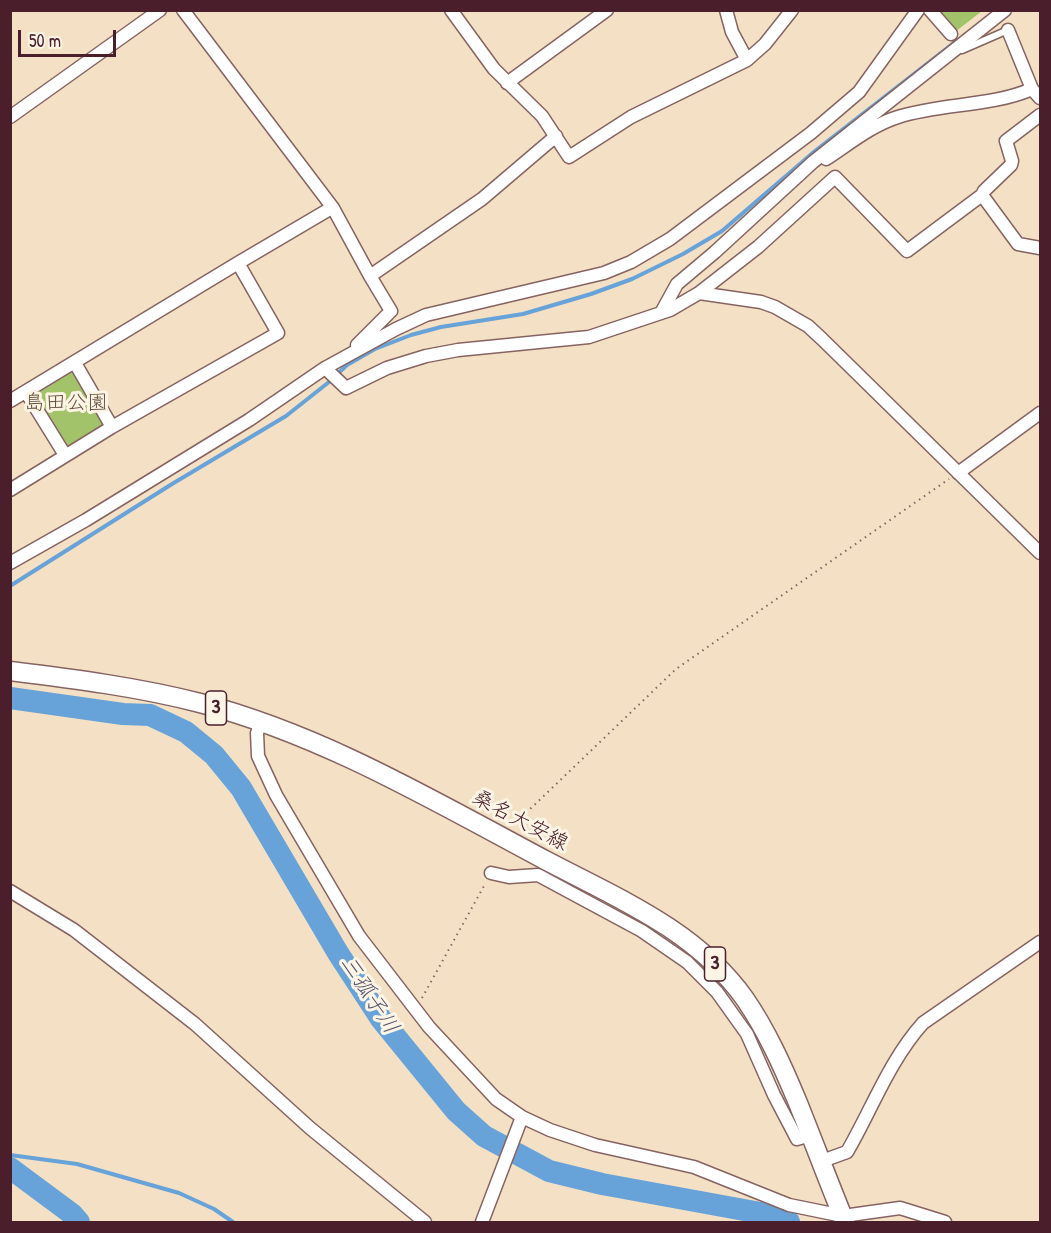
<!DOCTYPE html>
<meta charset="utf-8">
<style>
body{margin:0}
#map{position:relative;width:1051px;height:1233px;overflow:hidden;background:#f4e1c5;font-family:"Patrick Hand",sans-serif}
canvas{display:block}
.frame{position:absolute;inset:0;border:12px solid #4a1f2b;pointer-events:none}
.scale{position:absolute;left:18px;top:30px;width:98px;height:27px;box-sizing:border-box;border:3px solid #4a1f2b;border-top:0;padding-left:8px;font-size:18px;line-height:21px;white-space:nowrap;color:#4a1f2b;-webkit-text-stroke:4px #fcf5e5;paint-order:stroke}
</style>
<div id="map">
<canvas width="1051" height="1233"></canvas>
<div class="frame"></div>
<div class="scale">50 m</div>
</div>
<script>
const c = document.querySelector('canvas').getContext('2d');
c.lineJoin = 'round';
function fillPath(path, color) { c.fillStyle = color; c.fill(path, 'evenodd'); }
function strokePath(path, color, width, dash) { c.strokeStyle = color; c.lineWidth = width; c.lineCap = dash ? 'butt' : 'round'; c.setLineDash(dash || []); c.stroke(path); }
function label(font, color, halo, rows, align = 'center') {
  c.font = font + ' "Patrick Hand","Klee One",sans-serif'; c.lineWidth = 6; c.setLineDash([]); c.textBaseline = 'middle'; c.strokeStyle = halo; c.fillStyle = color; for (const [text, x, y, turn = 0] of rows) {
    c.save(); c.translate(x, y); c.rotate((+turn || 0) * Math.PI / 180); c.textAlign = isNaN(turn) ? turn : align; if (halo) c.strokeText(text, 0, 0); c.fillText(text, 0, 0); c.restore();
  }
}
fillPath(new Path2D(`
 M 937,11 L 982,11 L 955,32 Z
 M 74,367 L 108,427 L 67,452 L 31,393 Z`), '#a3c36b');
strokePath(new Path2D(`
 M 10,586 L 172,484 L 286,416 L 329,382 L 347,365 L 375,349 L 411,335 L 441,327 L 523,314 L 591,294 L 632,279 L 683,254 L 722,231 L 815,151 L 955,42
 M 10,1155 L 77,1164 L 179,1193 L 214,1209 L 233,1222`), '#67a3d8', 4);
strokePath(new Path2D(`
 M 10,698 L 123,714 L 150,715 L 186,732 L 214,755 L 241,788 L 338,953 L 381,1019 L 456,1111 L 484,1136 L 549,1171 L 602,1184 L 766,1214 L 789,1222
 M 10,1168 L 72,1214 L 79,1222`), '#67a3d8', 22);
const service = new Path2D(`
 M 962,50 L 1008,30`);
const minor = new Path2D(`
 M 183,10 L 333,208 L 370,276 L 482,199 L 556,136
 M 451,10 L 494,69 L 542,116 L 569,157 L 631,117 L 747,60 L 765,44 L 792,10
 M 726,10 L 732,32 L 747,60
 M 930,10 L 951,34
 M 1008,30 L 1032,89 L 1040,98
 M 507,83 L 607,10
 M 10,117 L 160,10
 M 826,159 C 849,144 872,125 898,117 C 942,103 990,107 1032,89
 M 982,195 L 984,191 L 1011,165 L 1012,161 L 1006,141 L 1040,115
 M 699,293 L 758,247 L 835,177 L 907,251 L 982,195 L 1018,244 L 1040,248
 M 661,313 L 677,284 L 715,252 L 813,162 L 1005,10
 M 357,345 L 391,311 L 370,276
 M 75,363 L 112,427
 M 325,368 L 346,388 L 387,368 L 426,356 L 458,350 L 589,337 L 670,310 L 699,293 L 761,302 L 775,307 L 808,326 L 822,339 L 1040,553
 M 26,392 L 65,455
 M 10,401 L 238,263 L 328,210
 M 958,473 L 1040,413
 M 10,490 L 112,427 L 278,333 L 238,263
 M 10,563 L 86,520 L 249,420 L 325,368 L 396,329 L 426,315 L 604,273 L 631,262 L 670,239 L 811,133 L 859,92 L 918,10
 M 261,722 L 257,733 L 258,756 L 276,795 L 359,936 L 429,1027 L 496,1099 L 522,1117 L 550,1130 L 595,1145 L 694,1167 L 789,1205 L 843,1216 L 900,1208 L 945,1222
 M 491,873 L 509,877 L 538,875 L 642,931 L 687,962 L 717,992 L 747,1034 L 774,1095 L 797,1139 L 811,1135
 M 10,891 L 74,930 L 195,1024 L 310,1128 L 425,1222
 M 822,1161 L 847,1152 C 872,1109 889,1061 923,1023 L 1040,942
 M 482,1222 L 522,1117`);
const primary = new Path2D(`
 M 10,671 C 74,679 138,687 200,703 C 323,735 434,801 545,860 C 617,898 696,930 745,999 C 767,1031 783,1067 798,1103 C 814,1143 829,1183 845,1222`);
strokePath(service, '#866361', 9);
strokePath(minor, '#866361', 15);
strokePath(primary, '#866361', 21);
strokePath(new Path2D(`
 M 526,813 L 676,669 L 949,479
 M 422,998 L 485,884`), '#866361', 2, [1.5, 4.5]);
strokePath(service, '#fff', 6);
strokePath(minor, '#fff', 12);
strokePath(primary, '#fff', 18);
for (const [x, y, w] of [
 [216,708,21],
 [715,964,21]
]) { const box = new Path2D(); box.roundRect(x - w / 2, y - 17, w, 34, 4.5); c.fillStyle = '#fcf5e5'; c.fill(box); strokePath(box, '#4a1f2b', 1.5); }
label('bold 20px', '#4a1f2b', null, [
 ["3",216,708],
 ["3",715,964]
]);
label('21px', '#65503e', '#fcf5e5', [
 ["島田公園",66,403]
]);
label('21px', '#4a1f2b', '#fcf5e5', [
 ["桑名大安線",520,821,28]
]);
label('italic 22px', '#565470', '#fcf5e5', [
 ["三孤子川",369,995,57]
]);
</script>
